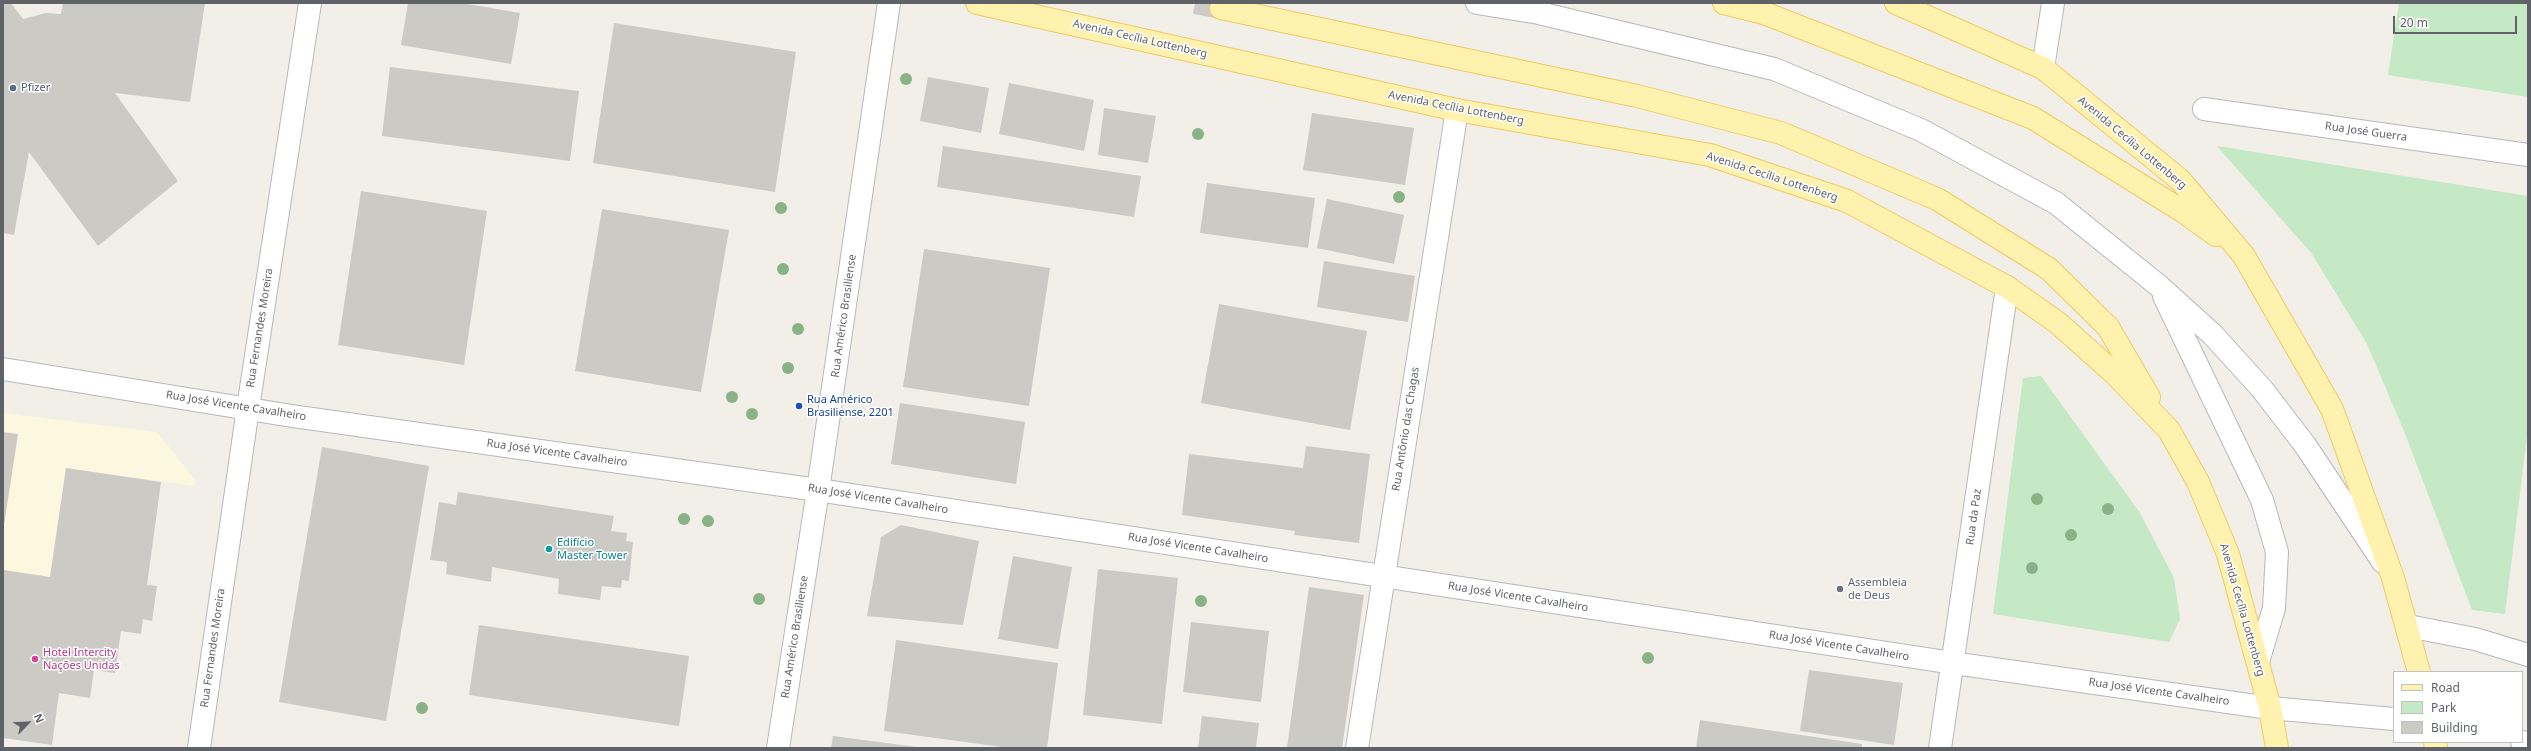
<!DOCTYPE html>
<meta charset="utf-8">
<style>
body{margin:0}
#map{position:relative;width:2531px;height:751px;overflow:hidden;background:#f1efe8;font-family:"Noto Sans",sans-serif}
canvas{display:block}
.frame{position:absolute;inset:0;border:4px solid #5f6368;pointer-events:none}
.legend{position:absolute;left:2393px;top:671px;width:130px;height:72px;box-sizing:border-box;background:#fff;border:1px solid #bfc1c3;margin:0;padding:5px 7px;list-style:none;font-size:12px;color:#5f6368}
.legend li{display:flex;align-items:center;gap:8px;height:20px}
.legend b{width:20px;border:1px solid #bfc1c3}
.north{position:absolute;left:8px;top:703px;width:40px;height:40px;-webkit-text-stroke:3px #fff;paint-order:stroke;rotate:66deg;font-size:11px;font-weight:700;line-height:16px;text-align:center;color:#5f6368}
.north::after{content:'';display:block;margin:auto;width:14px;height:18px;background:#5f6368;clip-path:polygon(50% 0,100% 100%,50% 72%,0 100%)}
.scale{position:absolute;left:2393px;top:16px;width:124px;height:18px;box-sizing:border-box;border:2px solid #5f6368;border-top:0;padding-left:5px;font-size:12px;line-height:14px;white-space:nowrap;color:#5f6368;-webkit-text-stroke:3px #fff;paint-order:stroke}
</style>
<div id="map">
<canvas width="2531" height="751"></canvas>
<div class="frame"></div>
<ul class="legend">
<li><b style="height:5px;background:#fff2af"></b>Road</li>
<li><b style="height:11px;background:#c5e8c5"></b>Park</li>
<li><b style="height:11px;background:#cccac5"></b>Building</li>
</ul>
<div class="north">N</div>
<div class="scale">20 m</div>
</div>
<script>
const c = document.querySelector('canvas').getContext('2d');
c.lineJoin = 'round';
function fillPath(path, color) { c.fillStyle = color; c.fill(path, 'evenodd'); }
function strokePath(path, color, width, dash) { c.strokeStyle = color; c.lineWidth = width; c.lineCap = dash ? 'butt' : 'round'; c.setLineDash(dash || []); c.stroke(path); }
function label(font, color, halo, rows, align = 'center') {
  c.font = font + ' "Noto Sans",sans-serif'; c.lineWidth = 3; c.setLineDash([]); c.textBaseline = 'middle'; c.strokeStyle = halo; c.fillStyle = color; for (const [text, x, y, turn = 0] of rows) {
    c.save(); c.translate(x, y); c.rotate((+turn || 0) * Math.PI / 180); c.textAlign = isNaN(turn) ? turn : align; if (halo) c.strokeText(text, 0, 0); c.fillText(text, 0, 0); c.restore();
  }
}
fillPath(new Path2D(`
 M 3,413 L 157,432 L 196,481 L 194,486 L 66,468 L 50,577 L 3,570 Z`), '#fef7e0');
fillPath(new Path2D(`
 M 2399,3 L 2528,3 L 2528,97 L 2388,75 Z
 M 2217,146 L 2528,196 L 2528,428 L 2505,614 L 2472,610 L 2404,431 L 2367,344 L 2312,254 Z
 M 2041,376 L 2140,513 L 2174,578 L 2180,619 L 2169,642 L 1993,614 L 2023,378 Z`), '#c5e8c5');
fillPath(new Path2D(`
 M 3,3 L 11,3 L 23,19 L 46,13 L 61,14 L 63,3 L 205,3 L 190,102 L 115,93 L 178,181 L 98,246 L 29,152 L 14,235 L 3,233 Z
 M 408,3 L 462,3 L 520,13 L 511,64 L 401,45 Z
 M 614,23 L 796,52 L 775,192 L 593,163 Z
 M 390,67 L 579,91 L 570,161 L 382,136 Z
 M 928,77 L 989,88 L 981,133 L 920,121 Z
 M 1009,83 L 1094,100 L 1084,151 L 999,134 Z
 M 1104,108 L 1156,116 L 1148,163 L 1098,155 Z
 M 1312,113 L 1414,128 L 1405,185 L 1303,170 Z
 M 943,146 L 1141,176 L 1134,217 L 937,187 Z
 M 1207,183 L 1315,198 L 1308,248 L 1200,233 Z
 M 361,191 L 487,211 L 464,365 L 338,345 Z
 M 1327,199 L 1404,215 L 1394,264 L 1317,248 Z
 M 602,209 L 729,230 L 701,392 L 575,371 Z
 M 924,249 L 1050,268 L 1029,406 L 903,387 Z
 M 1324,261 L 1415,276 L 1408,322 L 1317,307 Z
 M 1219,304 L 1367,331 L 1350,430 L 1201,403 Z
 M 900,403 L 1025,422 L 1016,484 L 891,464 Z
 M 3,432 L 18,434 L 4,525 L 3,525 Z
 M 1306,446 L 1370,454 L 1359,543 L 1294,535 L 1295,531 L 1182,515 L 1189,454 L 1303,468 Z
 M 322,447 L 429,466 L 386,721 L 279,702 Z
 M 66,468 L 161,482 L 147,585 L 157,586 L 152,621 L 143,619 L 141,634 L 121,631 L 115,673 L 94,670 L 90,698 L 59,693 L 52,745 L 3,738 L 3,570 L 50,577 Z
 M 458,492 L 614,516 L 611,531 L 627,533 L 626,541 L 633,542 L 629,581 L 622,580 L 621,588 L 602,586 L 600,600 L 558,594 L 559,579 L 492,567 L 491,582 L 446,574 L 447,562 L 430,560 L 439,502 L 456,505 Z
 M 901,525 L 979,541 L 963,625 L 867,616 L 881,537 Z
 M 1013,556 L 1072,567 L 1058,649 L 998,639 Z
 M 1098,569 L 1178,578 L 1162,724 L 1083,715 Z
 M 1309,587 L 1364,595 L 1342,748 L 1287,748 Z
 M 1191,622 L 1269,631 L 1261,702 L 1183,692 Z
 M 479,625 L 689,656 L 679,726 L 469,695 Z
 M 896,640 L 1058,663 L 1047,748 L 1009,748 L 884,731 Z
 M 1809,670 L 1903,683 L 1894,745 L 1800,731 Z
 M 1202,716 L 1259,723 L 1256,748 L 1198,748 Z
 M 1700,720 L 1862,744 L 1862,748 L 1696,748 Z
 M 833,736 L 917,747 L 917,748 L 831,748 Z`), '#cccac5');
strokePath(new Path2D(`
 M 1195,3 L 1221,8`), '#ccccc8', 22, [22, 11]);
const minor = new Path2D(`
 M 1477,3 L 1539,13 L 1774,69 L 1921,130 L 2056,203 L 2159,286 L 2213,335 L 2262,389 L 2305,445 L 2383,562
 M 2043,68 L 2053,3
 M 2204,109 L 2528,155
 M 2164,296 L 2262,500 L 2277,552 L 2274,608 L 2258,662
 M 3,369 L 292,416 L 818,490 L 1953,663 L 2270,708 L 2394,719
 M 2408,626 L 2475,639 L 2528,655
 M 2522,742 L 2528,743
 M 199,748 L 248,408 L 310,3
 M 778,748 L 818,490 L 889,3
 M 1357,748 L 1457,110
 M 1940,748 L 2007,287`);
const major = new Path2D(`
 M 977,3 L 1457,110 L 1710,155 L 1847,201 L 2007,287 L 2058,323 L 2114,373 L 2169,430 L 2198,482 L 2228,554 L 2270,708 L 2277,748
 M 1724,3 L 1764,13 L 2033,118 L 2184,212 L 2216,235
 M 1896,3 L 2043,68 L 2180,180 L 2244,256 L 2332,409 L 2393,578 L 2419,672
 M 1221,8 L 1637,96 L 1781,133 L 1937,199 L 2049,269 L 2108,327 L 2149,397
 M 2435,742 L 2436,748`);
strokePath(minor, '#b5b8bc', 24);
strokePath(major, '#f2c960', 24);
strokePath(minor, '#fff', 22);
strokePath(major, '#fff2af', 22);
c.fillStyle = '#89b387';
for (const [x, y] of [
 [906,79],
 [1198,134],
 [1399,197],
 [781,208],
 [783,269],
 [798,329],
 [788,368],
 [732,397],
 [752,414],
 [2037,499],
 [2108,509],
 [684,519],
 [708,521],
 [2071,535],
 [2032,568],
 [759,599],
 [1201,601],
 [1648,658],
 [422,708]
]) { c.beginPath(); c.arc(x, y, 6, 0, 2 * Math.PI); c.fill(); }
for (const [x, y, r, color] of [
 [13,88,4,"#5c6f8a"],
 [799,406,4,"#1a4fb4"],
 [549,549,4,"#0f9aa8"],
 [1840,589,4,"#6b7280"],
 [35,659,4,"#d1479c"]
]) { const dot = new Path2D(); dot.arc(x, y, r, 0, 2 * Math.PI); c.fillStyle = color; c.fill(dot); strokePath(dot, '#fff', 1.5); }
label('11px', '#5f6368', '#fff', [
 ["Avenida Cecília Lottenberg",1140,39,13],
 ["Avenida Cecília Lottenberg",1456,108,11],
 ["Rua José Guerra",2366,132,8],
 ["Avenida Cecília Lottenberg",2132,143,40],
 ["Avenida Cecília Lottenberg",1772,177,18],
 ["Rua Américo Brasiliense",844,316,-82],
 ["Rua Fernandes Moreira",260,328,-81],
 ["Rua José Vicente Cavalheiro",236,406,9],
 ["Rua Antônio das Chagas",1406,429,-81],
 ["Rua José Vicente Cavalheiro",557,453,8],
 ["Rua José Vicente Cavalheiro",878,499,9],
 ["Rua da Paz",1974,517,-82],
 ["Rua José Vicente Cavalheiro",1198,548,9],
 ["Rua José Vicente Cavalheiro",1518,597,9],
 ["Avenida Cecília Lottenberg",2242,610,74],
 ["Rua Américo Brasiliense",795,637,-81],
 ["Rua José Vicente Cavalheiro",1839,646,9],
 ["Rua Fernandes Moreira",213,648,-82],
 ["Rua José Vicente Cavalheiro",2159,692,8]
]);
label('11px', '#4e5e75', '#fff', [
 ["Pfizer",21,88]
], 'left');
label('11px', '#164399', '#fff', [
 ["Rua Américo",807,400],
 ["Brasiliense, 2201",807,413]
], 'left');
label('11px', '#0d838f', '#fff', [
 ["Edifício",557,543],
 ["Master Tower",557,556]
], 'left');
label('11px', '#5b616d', '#fff', [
 ["Assembleia",1848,583],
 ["de Deus",1848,596]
], 'left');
label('11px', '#b23c85', '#fff', [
 ["Hotel Intercity",43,653],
 ["Nações Unidas",43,666]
], 'left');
</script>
